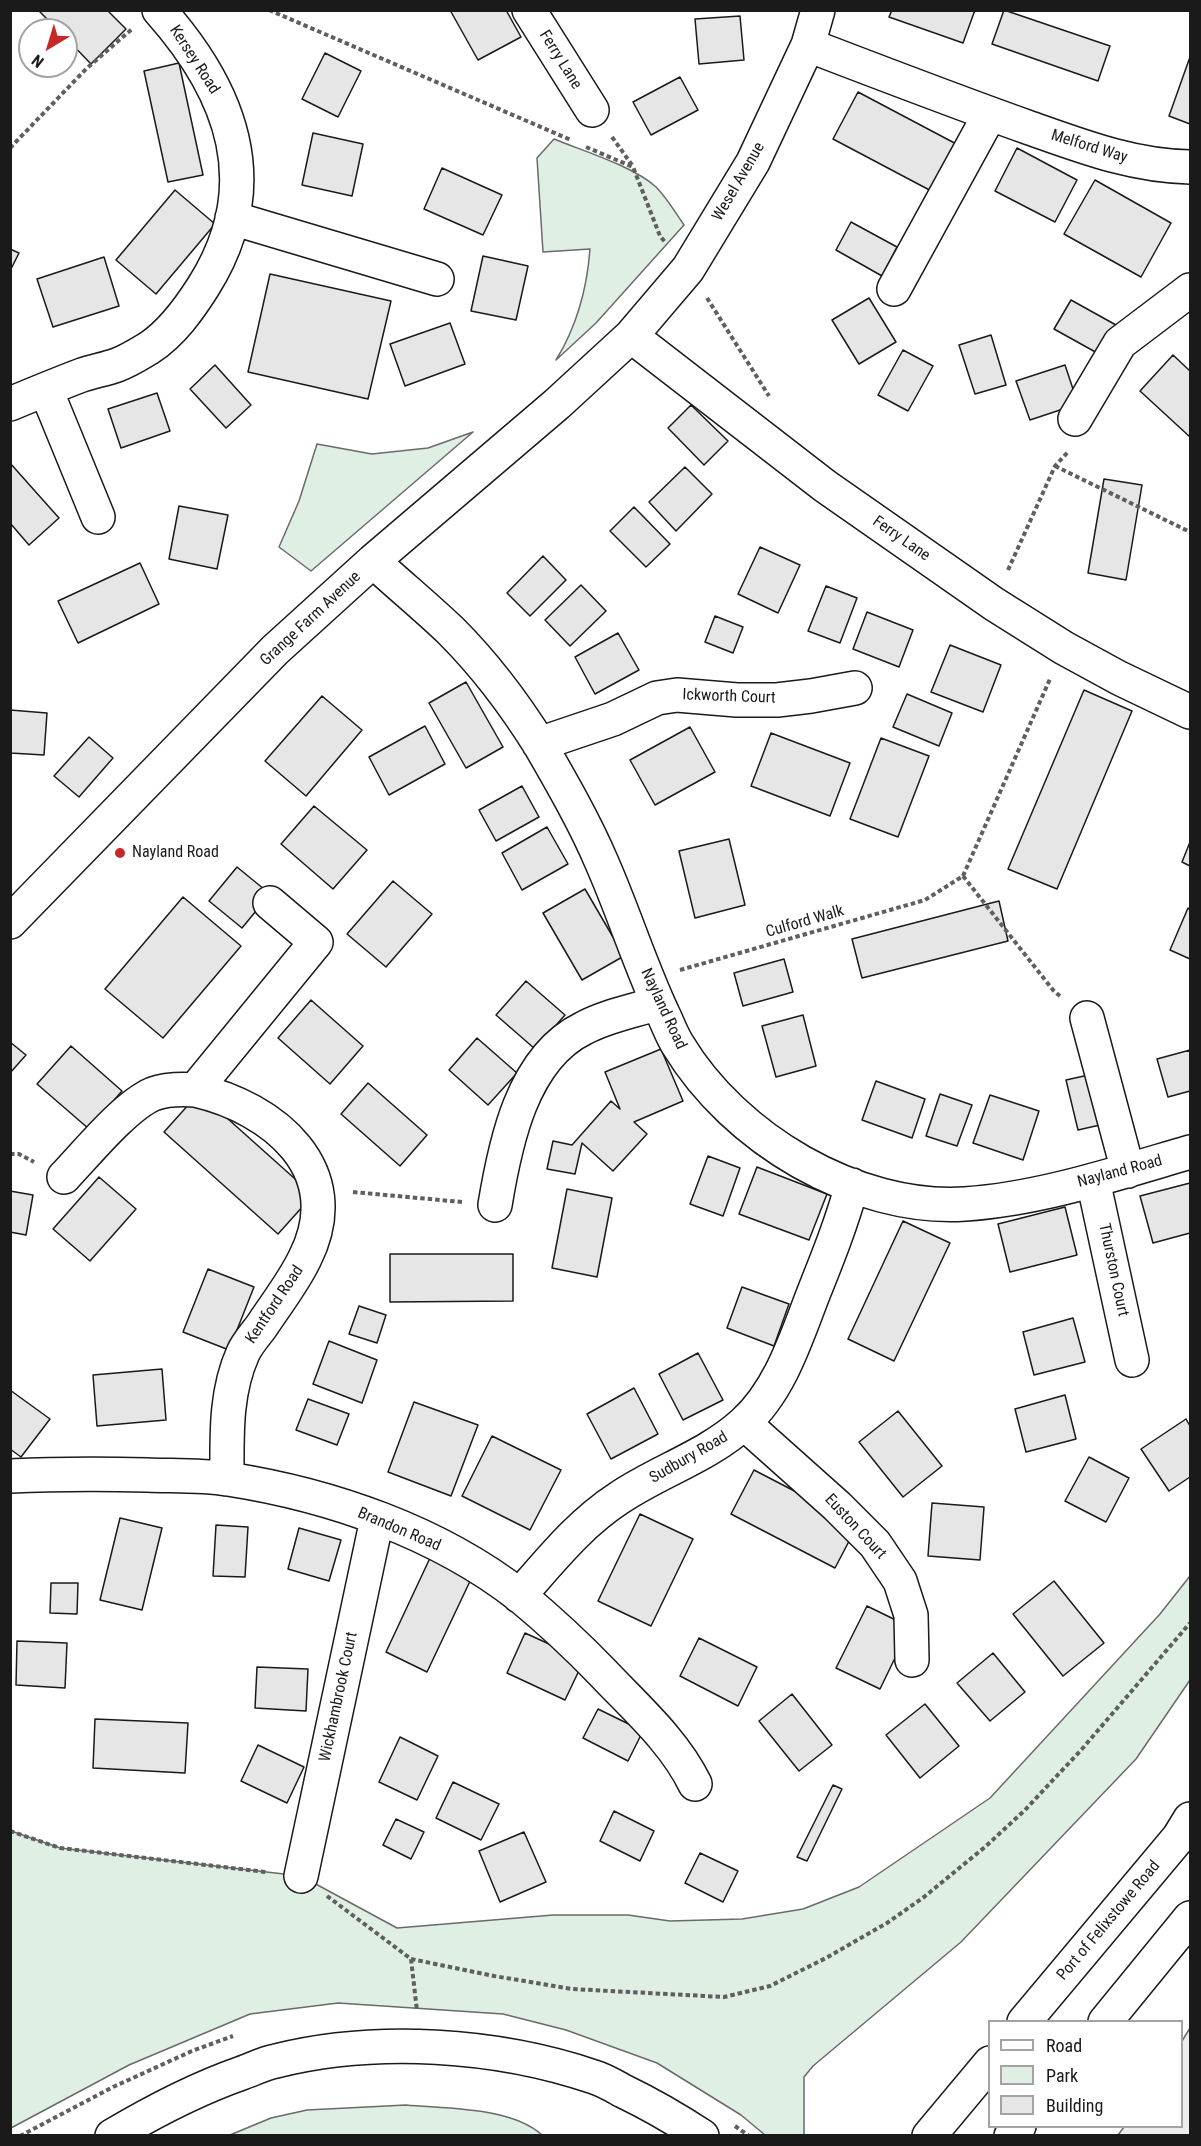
<!DOCTYPE html>
<style>
body{margin:0}
#map{position:relative;width:1201px;height:2146px;overflow:hidden;background:#fff;font-family:"Roboto Condensed",sans-serif}
canvas{display:block}
.frame{position:absolute;inset:0;border:12px solid #1a1a1a;pointer-events:none}
.legend{position:absolute;left:988px;top:2020px;width:195px;height:108px;box-sizing:border-box;background:#fff;border:2px solid #a3a3a3;margin:0;padding:8px 10px;list-style:none;font-size:18px;color:#1a1a1a}
.legend li{display:flex;align-items:center;gap:12px;height:30px}
.legend b{width:30px;border:2px solid #a3a3a3}
.north{position:absolute;left:18px;top:18px;width:60px;height:60px;box-sizing:border-box;background:#fff;border:2px solid #a3a3a3;border-radius:50%;rotate:218deg;font-size:16px;font-weight:700;line-height:24px;text-align:center;color:#1a1a1a}
.north::after{content:'';display:block;margin:auto;width:21px;height:27px;background:#c62828;clip-path:polygon(50% 0,100% 100%,50% 72%,0 100%)}
</style>
<div id="map">
<canvas width="1201" height="2146"></canvas>
<div class="frame"></div>
<ul class="legend">
<li><b style="height:8px;background:#fff"></b>Road</li>
<li><b style="height:16px;background:#e0efe3"></b>Park</li>
<li><b style="height:16px;background:#e6e6e6"></b>Building</li>
</ul>
<div class="north">N</div>
</div>
<script>
const c = document.querySelector('canvas').getContext('2d');
c.lineJoin = 'round';
function fillPath(path, color) { c.fillStyle = color; c.fill(path, 'evenodd'); }
function strokePath(path, color, width, dash) { c.strokeStyle = color; c.lineWidth = width; c.lineCap = dash ? 'butt' : 'round'; c.setLineDash(dash || []); c.stroke(path); }
function label(font, color, halo, rows, align = 'center') {
  c.font = font + ' "Roboto Condensed",sans-serif'; c.lineWidth = 4.5; c.setLineDash([]); c.textBaseline = 'middle'; c.strokeStyle = halo; c.fillStyle = color; for (const [text, x, y, turn = 0] of rows) {
    c.save(); c.translate(x, y); c.rotate((+turn || 0) * Math.PI / 180); c.textAlign = isNaN(turn) ? turn : align; if (halo) c.strokeText(text, 0, 0); c.fillText(text, 0, 0); c.restore();
  }
}
const green = new Path2D(`
 M 554,139 C 583,151 633,166 656,187 C 667,198 675,212 684,225 L 596,323 L 556,360 C 577,326 587,289 590,249 L 543,252 L 537,158 Z
 M 473,432 L 311,571 L 279,547 L 299,501 L 317,444 L 372,454 L 428,448 Z
 M 1190,1576 L 1190,1680 L 1136,1759 L 961,1942 L 813,2066 L 804,2077 L 804,2135 L 765,2135 L 741,2115 L 657,2063 L 566,2030 L 503,2014 L 338,2003 L 250,2014 L 129,2065 L 11,2128 L 11,1831 L 60,1848 L 301,1876 L 397,1928 L 553,1915 L 628,1915 L 670,1921 L 742,1919 L 803,1909 L 859,1887 L 990,1798 L 1160,1614 Z
 M 406,2105 C 447,2109 511,2107 542,2135 L 230,2135 L 271,2118 L 307,2110 Z`);
fillPath(green, '#e0efe3');
strokePath(green, '#6a6a6a', 1.5);
const parking = new Path2D(`
 M 1190,2028 L 1190,2135 L 1118,2135 L 1124,2127 L 1182,2126 L 1182,2041 Z`);
fillPath(parking, '#ededed');
strokePath(parking, '#6a6a6a', 1.5);
const building = new Path2D(`
 M 38,10 L 107,10 L 126,29 L 91,64 L 66,38 L 66,30 L 58,30 Z
 M 450,10 L 506,10 L 521,37 L 478,60 Z
 M 892,10 L 975,10 L 963,43 L 889,17 Z
 M 1004,10 L 1110,46 L 1098,81 L 992,44 Z
 M 740,16 L 744,60 L 699,64 L 695,19 Z
 M 325,53 L 361,71 L 338,117 L 302,99 Z
 M 1190,57 L 1190,124 L 1169,116 Z
 M 179,63 L 203,175 L 168,182 L 144,71 Z
 M 680,77 L 698,110 L 651,135 L 633,102 Z
 M 858,92 L 962,147 L 937,194 L 833,139 Z
 M 313,133 L 363,144 L 352,196 L 302,185 Z
 M 1017,148 L 1077,180 L 1055,222 L 995,191 Z
 M 442,168 L 502,195 L 483,235 L 424,209 Z
 M 1095,180 L 1171,223 L 1141,277 L 1064,234 Z
 M 175,190 L 215,224 L 156,294 L 116,260 Z
 M 851,222 L 897,247 L 882,276 L 836,250 Z
 M 10,249 L 19,253 L 10,271 Z
 M 483,256 L 528,266 L 516,320 L 471,311 Z
 M 104,257 L 119,306 L 53,327 L 37,279 Z
 M 270,274 L 391,301 L 368,399 L 248,372 Z
 M 869,298 L 896,342 L 859,364 L 832,320 Z
 M 1071,300 L 1116,325 L 1099,354 L 1054,329 Z
 M 450,323 L 465,364 L 405,386 L 390,344 Z
 M 991,335 L 1006,385 L 975,394 L 959,345 Z
 M 903,350 L 933,366 L 908,411 L 878,395 Z
 M 1173,355 L 1190,371 L 1190,437 L 1140,391 Z
 M 215,365 L 251,405 L 226,428 L 190,389 Z
 M 1065,365 L 1078,404 L 1030,420 L 1016,381 Z
 M 157,393 L 170,431 L 121,448 L 108,409 Z
 M 691,405 L 728,441 L 704,465 L 668,428 Z
 M 10,463 L 59,518 L 29,545 L 10,523 Z
 M 685,467 L 712,494 L 676,531 L 649,502 Z
 M 1104,479 L 1142,485 L 1126,580 L 1088,573 Z
 M 179,506 L 228,515 L 217,569 L 169,559 Z
 M 634,507 L 670,544 L 646,567 L 610,531 Z
 M 760,547 L 800,565 L 778,613 L 738,594 Z
 M 543,556 L 566,580 L 530,616 L 507,593 Z
 M 140,563 L 159,604 L 78,643 L 58,601 Z
 M 581,585 L 606,611 L 570,646 L 545,620 Z
 M 826,586 L 857,598 L 840,643 L 808,631 Z
 M 867,612 L 913,630 L 899,667 L 853,649 Z
 M 715,616 L 743,627 L 733,653 L 705,642 Z
 M 618,633 L 639,670 L 595,694 L 575,657 Z
 M 950,645 L 1001,665 L 983,712 L 931,692 Z
 M 466,682 L 503,747 L 466,768 L 429,703 Z
 M 1084,690 L 1132,711 L 1057,889 L 1008,869 Z
 M 907,694 L 952,713 L 939,746 L 893,727 Z
 M 322,696 L 362,730 L 306,796 L 265,761 Z
 M 10,710 L 47,713 L 44,755 L 10,753 Z
 M 425,726 L 445,764 L 389,795 L 369,757 Z
 M 690,727 L 715,772 L 655,805 L 630,760 Z
 M 771,733 L 850,763 L 830,816 L 751,786 Z
 M 89,737 L 113,758 L 79,797 L 54,776 Z
 M 881,738 L 929,756 L 898,837 L 850,819 Z
 M 522,786 L 539,817 L 496,841 L 479,810 Z
 M 314,806 L 367,850 L 333,889 L 281,844 Z
 M 547,827 L 568,864 L 522,890 L 502,853 Z
 M 729,839 L 745,905 L 695,918 L 679,851 Z
 M 1190,842 L 1190,866 L 1182,862 Z
 M 237,867 L 270,894 L 242,928 L 209,901 Z
 M 393,881 L 432,914 L 386,967 L 347,934 Z
 M 585,889 L 624,956 L 582,980 L 543,913 Z
 M 183,897 L 241,946 L 163,1038 L 105,989 Z
 M 999,901 L 1008,941 L 862,978 L 852,939 Z
 M 1188,908 L 1190,910 L 1190,959 L 1170,950 Z
 M 784,959 L 793,992 L 743,1006 L 734,973 Z
 M 526,981 L 565,1015 L 535,1049 L 496,1015 Z
 M 311,1000 L 363,1046 L 330,1084 L 278,1038 Z
 M 803,1015 L 816,1066 L 776,1077 L 762,1026 Z
 M 477,1038 L 517,1073 L 488,1105 L 449,1070 Z
 M 10,1042 L 26,1055 L 10,1073 Z
 M 71,1046 L 122,1091 L 89,1129 L 37,1084 Z
 M 661,1049 L 683,1101 L 634,1122 L 647,1134 L 613,1171 L 582,1143 L 575,1174 L 547,1169 L 553,1141 L 572,1145 L 611,1101 L 620,1109 L 605,1072 Z
 M 1190,1050 L 1190,1091 L 1168,1097 L 1157,1059 Z
 M 1111,1070 L 1122,1120 L 1078,1130 L 1066,1080 Z
 M 876,1081 L 925,1099 L 912,1138 L 862,1120 Z
 M 368,1083 L 427,1135 L 400,1166 L 341,1114 Z
 M 199,1093 L 313,1195 L 278,1234 L 164,1132 Z
 M 940,1094 L 972,1105 L 957,1146 L 926,1136 Z
 M 990,1095 L 1039,1111 L 1023,1160 L 973,1143 Z
 M 708,1156 L 740,1168 L 723,1216 L 690,1204 Z
 M 757,1167 L 827,1194 L 809,1240 L 739,1214 Z
 M 99,1177 L 136,1209 L 90,1261 L 53,1229 Z
 M 1190,1183 L 1190,1233 L 1153,1243 L 1140,1196 Z
 M 567,1189 L 612,1198 L 597,1277 L 552,1268 Z
 M 10,1191 L 33,1195 L 26,1235 L 10,1232 Z
 M 1065,1207 L 1077,1255 L 1010,1272 L 998,1224 Z
 M 903,1221 L 950,1243 L 894,1361 L 848,1339 Z
 M 390,1254 L 513,1254 L 513,1301 L 390,1302 Z
 M 208,1269 L 254,1287 L 229,1350 L 183,1332 Z
 M 742,1287 L 789,1304 L 774,1346 L 727,1328 Z
 M 359,1306 L 386,1315 L 377,1343 L 349,1334 Z
 M 1073,1318 L 1085,1362 L 1034,1375 L 1023,1332 Z
 M 329,1341 L 377,1360 L 362,1403 L 313,1384 Z
 M 698,1353 L 723,1400 L 683,1420 L 659,1374 Z
 M 162,1369 L 166,1420 L 97,1426 L 93,1375 Z
 M 634,1388 L 658,1434 L 611,1459 L 587,1414 Z
 M 10,1390 L 50,1419 L 21,1457 L 10,1449 Z
 M 1065,1395 L 1076,1439 L 1026,1452 L 1015,1409 Z
 M 308,1399 L 349,1414 L 337,1445 L 296,1430 Z
 M 414,1402 L 478,1425 L 451,1496 L 388,1472 Z
 M 898,1411 L 942,1466 L 903,1497 L 859,1442 Z
 M 1186,1419 L 1190,1426 L 1190,1477 L 1169,1491 L 1141,1449 Z
 M 492,1436 L 561,1470 L 530,1530 L 462,1496 Z
 M 1089,1457 L 1129,1478 L 1106,1522 L 1065,1501 Z
 M 754,1470 L 858,1524 L 835,1568 L 731,1514 Z
 M 932,1503 L 984,1507 L 980,1560 L 928,1556 Z
 M 640,1514 L 693,1539 L 651,1626 L 598,1601 Z
 M 120,1518 L 162,1528 L 142,1610 L 100,1600 Z
 M 216,1525 L 248,1527 L 245,1577 L 213,1576 Z
 M 299,1528 L 341,1540 L 329,1581 L 288,1569 Z
 M 430,1558 L 472,1577 L 427,1672 L 386,1652 Z
 M 1054,1581 L 1104,1643 L 1063,1676 L 1013,1614 Z
 M 51,1583 L 78,1583 L 77,1614 L 50,1613 Z
 M 867,1606 L 910,1627 L 880,1689 L 836,1668 Z
 M 525,1633 L 584,1660 L 565,1700 L 507,1673 Z
 M 699,1638 L 757,1667 L 738,1706 L 680,1676 Z
 M 17,1641 L 67,1643 L 65,1688 L 16,1685 Z
 M 993,1653 L 1025,1692 L 990,1721 L 957,1683 Z
 M 257,1667 L 308,1669 L 306,1711 L 255,1708 Z
 M 792,1694 L 832,1745 L 799,1771 L 759,1721 Z
 M 925,1704 L 959,1746 L 920,1778 L 886,1735 Z
 M 598,1709 L 643,1731 L 628,1761 L 583,1738 Z
 M 95,1719 L 188,1723 L 185,1773 L 93,1768 Z
 M 400,1737 L 438,1756 L 417,1800 L 379,1782 Z
 M 258,1745 L 304,1767 L 287,1803 L 241,1781 Z
 M 453,1782 L 499,1804 L 481,1840 L 436,1818 Z
 M 833,1785 L 842,1789 L 807,1861 L 797,1857 Z
 M 614,1811 L 654,1831 L 640,1861 L 600,1841 Z
 M 396,1819 L 424,1832 L 411,1859 L 383,1845 Z
 M 524,1832 L 546,1882 L 500,1902 L 479,1851 Z
 M 700,1853 L 738,1871 L 723,1902 L 685,1883 Z`);
fillPath(building, '#e6e6e6');
strokePath(building, '#1a1a1a', 1.5);
const minor = new Path2D(`
 M 529,10 L 592,110
 M 808,45 C 881,73 954,101 1027,127 C 1081,146 1132,166 1190,167
 M 232,218 L 437,279
 M 894,289 L 990,114
 M 631,336 L 825,486 L 994,604 L 1064,648 L 1119,678 L 1190,712
 M 46,390 L 98,517
 M 10,404 C 34,394 58,384 82,375 C 94,371 106,369 117,365 C 128,361 139,354 149,348 C 172,333 189,309 203,287 C 267,186 233,93 159,10
 M 1075,419 L 1120,343 L 1190,290
 M 373,561 C 399,585 426,607 451,631 C 485,665 515,705 540,745 C 562,783 585,823 602,863 C 624,913 640,965 663,1014 C 668,1024 672,1036 678,1045 C 734,1138 855,1211 965,1204 C 1040,1199 1118,1173 1190,1152
 M 539,744 L 613,719 L 657,698 L 677,695 L 737,700 L 777,700 L 811,696 L 855,688
 M 10,922 L 275,650 L 373,561 L 557,404 L 631,336 L 688,269 L 753,162 L 808,45 L 818,10
 M 1087,1018 L 1128,1171
 M 195,1090 C 274,1108 349,1170 305,1258 C 293,1283 276,1304 261,1327 C 255,1335 247,1344 243,1353 C 225,1393 227,1436 227,1479
 M 64,1177 C 86,1154 125,1106 153,1094 C 167,1089 180,1089 195,1090 L 316,942 L 270,903
 M 1093,1180 L 1132,1360
 M 495,1205 C 505,1144 522,1058 584,1028 C 606,1016 634,1011 658,1003
 M 744,1423 L 837,1506 L 875,1544 L 900,1581 L 911,1615 L 912,1660
 M 10,1476 C 56,1474 101,1474 147,1475 C 173,1476 202,1475 228,1479 C 331,1495 438,1532 520,1596 C 549,1620 577,1646 603,1673 C 636,1708 674,1741 695,1784
 M 519,1596 C 551,1560 579,1524 619,1498 C 659,1471 708,1456 744,1423 C 781,1389 796,1338 814,1292 C 828,1257 842,1222 852,1185
 M 301,1876 L 377,1519`);
const highway = new Path2D(`
 M 1024,2022 L 1179,1837 L 1190,1819
 M 1105,2022 L 1190,1918
 M 112,2136 C 154,2111 196,2089 242,2073 C 253,2069 265,2063 276,2061 C 376,2036 497,2044 594,2077 C 604,2080 614,2086 623,2091 C 650,2104 676,2119 702,2136
 M 929,2136 L 990,2063
 M 1011,2136 L 1019,2126`);
strokePath(minor, '#1a1a1a', 36);
strokePath(highway, '#1a1a1a', 36);
strokePath(new Path2D(`
 M 269,10 L 571,140
 M 612,137 L 632,165
 M 586,147 L 633,167 L 660,236 L 665,242
 M 10,148 L 86,69 L 132,29
 M 707,298 L 769,396
 M 1055,466 L 1190,532
 M 1008,570 L 1055,466 L 1068,452
 M 963,876 L 1050,679
 M 963,876 L 1053,990 L 1061,997
 M 680,970 L 925,900 L 963,876
 M 10,1154 L 19,1154 L 34,1162
 M 353,1192 L 462,1202
 M 10,1831 L 60,1848 L 266,1872
 M 327,1896 L 411,1959 L 417,2011
 M 411,1959 L 494,1976 L 572,1989 L 724,1997 L 770,1986 L 826,1958 L 887,1923 L 924,1897 L 985,1847 L 1025,1810 L 1082,1749 L 1190,1623
 M 735,2126 L 749,2136
 M 20,2136 L 113,2087 L 192,2051 L 233,2036`), '#5f5f5f', 4, [4.5, 3]);
strokePath(minor, '#fff', 33);
strokePath(highway, '#fff', 33);
for (const [x, y, r, color] of [
 [120,853,6,"#c62828"]
]) { const dot = new Path2D(); dot.arc(x, y, r, 0, 2 * Math.PI); c.fillStyle = color; c.fill(dot); strokePath(dot, '#fff', 2); }
label('16px', '#1a1a1a', '#fff', [
 ["Kersey Road",194,60,57],
 ["Ferry Lane",560,60,58],
 ["Melford Way",1089,147,17],
 ["Wesel Avenue",739,182,-60],
 ["Ferry Lane",901,539,35],
 ["Grange Farm Avenue",311,619,-43],
 ["Ickworth Court",729,697,2],
 ["Culford Walk",805,922,-16],
 ["Nayland Road",663,1009,65],
 ["Nayland Road",1120,1172,-15],
 ["Thurston Court",1113,1270,78],
 ["Kentford Road",275,1305,-56],
 ["Sudbury Road",689,1458,-30],
 ["Euston Court",855,1527,47],
 ["Brandon Road",399,1530,23],
 ["Wickhambrook Court",339,1697,-78],
 ["Port of Felixstowe Road",1109,1921,-50]
]);
label('16px', '#1a1a1a', '#fff', [
 ["Nayland Road",132,853]
], 'left');
</script>
